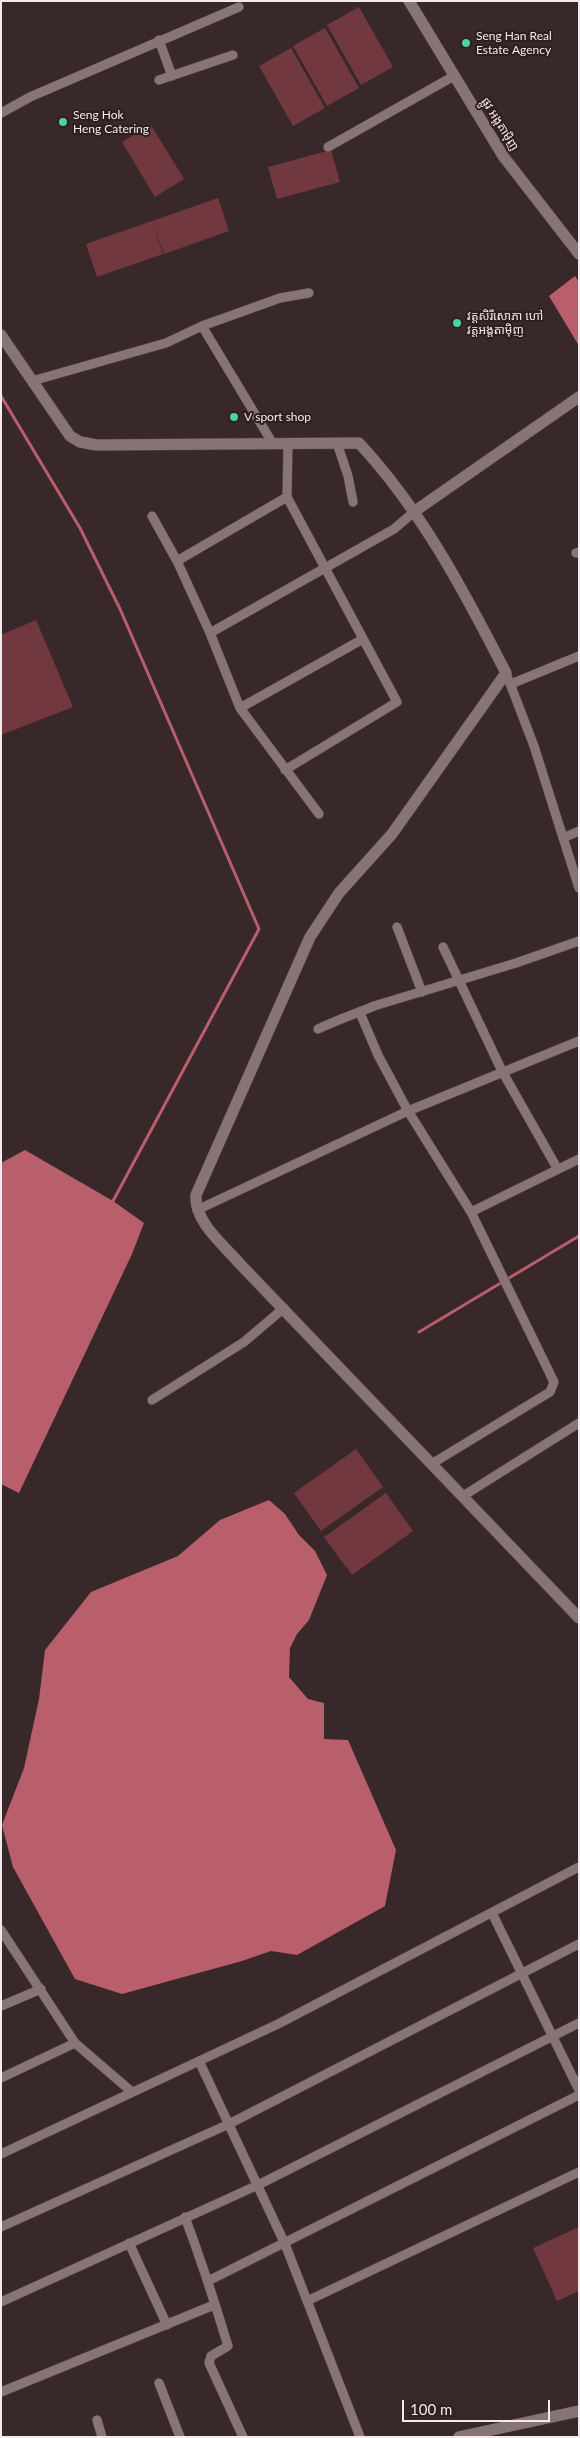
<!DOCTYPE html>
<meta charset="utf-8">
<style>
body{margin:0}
#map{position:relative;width:580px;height:2438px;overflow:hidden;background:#38282a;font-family:Lato,sans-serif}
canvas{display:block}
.frame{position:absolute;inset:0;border:2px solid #f5eaeb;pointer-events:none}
.scale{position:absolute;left:402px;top:2400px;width:148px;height:22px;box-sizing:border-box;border:2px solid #f5eaeb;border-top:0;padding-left:6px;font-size:15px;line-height:18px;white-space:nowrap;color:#f5eaeb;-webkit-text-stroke:4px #2e1e20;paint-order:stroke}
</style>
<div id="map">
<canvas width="580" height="2438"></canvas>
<div class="frame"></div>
<div class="scale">100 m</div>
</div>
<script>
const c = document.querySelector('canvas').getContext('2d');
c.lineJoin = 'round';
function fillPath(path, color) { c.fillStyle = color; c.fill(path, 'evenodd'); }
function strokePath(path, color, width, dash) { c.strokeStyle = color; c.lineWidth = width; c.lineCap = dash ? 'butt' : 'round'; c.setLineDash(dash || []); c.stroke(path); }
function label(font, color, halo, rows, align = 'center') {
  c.font = font + ' Lato,"Noto Sans Khmer",sans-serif'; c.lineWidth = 4; c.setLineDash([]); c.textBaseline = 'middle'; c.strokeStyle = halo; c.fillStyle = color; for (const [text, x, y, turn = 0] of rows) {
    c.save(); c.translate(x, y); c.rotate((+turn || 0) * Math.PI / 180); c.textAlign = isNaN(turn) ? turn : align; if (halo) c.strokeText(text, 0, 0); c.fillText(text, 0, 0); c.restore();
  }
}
fillPath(new Path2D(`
 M 359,7 L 393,67 L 361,85 L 327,25 Z
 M 325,28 L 359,88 L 327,106 L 293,46 Z
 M 291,48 L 325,108 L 293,126 L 259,66 Z
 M 151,125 L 184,179 L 155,197 L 122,142 Z
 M 331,150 L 340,182 L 277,199 L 268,167 Z
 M 218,198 L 229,231 L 164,254 L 152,221 Z
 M 152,221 L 163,254 L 97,277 L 86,244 Z
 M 36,620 L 73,707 L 1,735 L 1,635 Z
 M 356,1449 L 383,1487 L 321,1531 L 294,1493 Z
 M 386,1493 L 413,1531 L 352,1575 L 324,1537 Z
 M 579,2227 L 579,2291 L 557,2301 L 533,2248 Z`), '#723840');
fillPath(new Path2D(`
 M 575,276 L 579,282 L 579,346 L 549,296 Z
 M 25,1150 L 113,1201 L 144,1223 L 132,1254 L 19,1493 L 1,1484 L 1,1163 Z
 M 269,1500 L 285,1514 L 299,1535 L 315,1551 L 327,1575 L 309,1620 L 297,1634 L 290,1648 L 289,1677 L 308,1699 L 324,1703 L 324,1739 L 348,1740 L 396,1850 L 385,1906 L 297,1955 L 271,1951 L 242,1961 L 122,1994 L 75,1979 L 13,1867 L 2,1825 L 24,1768 L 39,1699 L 45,1650 L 91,1592 L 178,1556 L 220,1520 Z`), '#b85f6b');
strokePath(new Path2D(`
 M 1,396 L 80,528 L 120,609 L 259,929 L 113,1201
 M 419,1332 L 579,1236`), '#b85f6b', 3);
const minor = new Path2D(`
 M 159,40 L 172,76
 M 159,80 L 233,55
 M 1,113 L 30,97 L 239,7
 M 328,147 L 454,76
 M 202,326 L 273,444
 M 32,381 L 166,343 L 202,326 L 280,298 L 309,293
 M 337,443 L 348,476 L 353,502
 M 152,516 L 177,561 L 210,633 L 240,708 L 319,814
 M 576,553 L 579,552
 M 177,561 L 287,497
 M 210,633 L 394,529 L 415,511
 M 506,673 L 534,746 L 579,888
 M 511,684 L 579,656
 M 240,708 L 363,639
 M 285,770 L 397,702 L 287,497 L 288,444
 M 563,838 L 579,831
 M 397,927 L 422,992
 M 443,947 L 502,1071 L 557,1168
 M 360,1013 L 378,1055 L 408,1111 L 471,1212 L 554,1382 L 550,1392 L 433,1463
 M 318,1029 C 337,1020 355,1014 374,1006 L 516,963 L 579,941
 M 197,1210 L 408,1111 L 579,1041
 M 471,1212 L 579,1159
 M 152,1400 L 244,1342 L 284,1308
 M 463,1496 L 579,1423
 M 492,1913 L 579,2090
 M 1,1930 L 75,2043 L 132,2092
 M 1,2006 L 41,1989
 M 199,2061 L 285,2244 L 360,2437
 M 1,2078 L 75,2043
 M 1,2154 L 278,2024 L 579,1867
 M 185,2217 C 201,2260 215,2303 228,2346 L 211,2356 L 209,2363 L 243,2437
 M 1,2227 L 229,2124 L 579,1944
 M 129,2243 L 167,2325
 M 208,2281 L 579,2095
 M 307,2301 L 579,2172
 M 1,2302 L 258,2185 L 579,2023
 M 159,2383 L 180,2437
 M 1,2392 L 214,2305
 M 97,2420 L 102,2437`);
const tertiary = new Path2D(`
 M 409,1 L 503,156 L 579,254
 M 1,335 L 70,436 L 80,442 L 97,445 L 359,443 C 422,511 464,591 506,673 L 392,834 L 339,893 L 310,937 L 196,1195 C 194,1222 224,1245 240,1264 L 579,1618
 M 415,511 L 579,397
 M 459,2437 L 579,2411`);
strokePath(minor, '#524546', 10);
strokePath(tertiary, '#524546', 12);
strokePath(minor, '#877476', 9);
strokePath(tertiary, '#877476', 11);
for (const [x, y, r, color] of [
 [466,43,5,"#4bd49b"],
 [63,122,5,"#4bd49b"],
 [457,323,5,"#4bd49b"],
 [234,417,5,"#4bd49b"]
]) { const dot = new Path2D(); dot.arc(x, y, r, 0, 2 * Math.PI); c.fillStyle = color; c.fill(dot); strokePath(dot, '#2e1e20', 2); }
label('12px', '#f5eaeb', '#2e1e20', [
 ["Seng Han Real",476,36],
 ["Estate Agency",476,50],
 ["Seng Hok",73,115],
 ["Heng Catering",73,129],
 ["វត្តសិរីសោភា ហៅ",467,316],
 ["វត្តអង្តតាម៉ិញ",467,330],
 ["V sport shop",244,417]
], 'left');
label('12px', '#f5eaeb', '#2e1e20', [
 ["ផ្លូវ អង្តតាម៉ិញ",500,124,58]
]);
</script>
